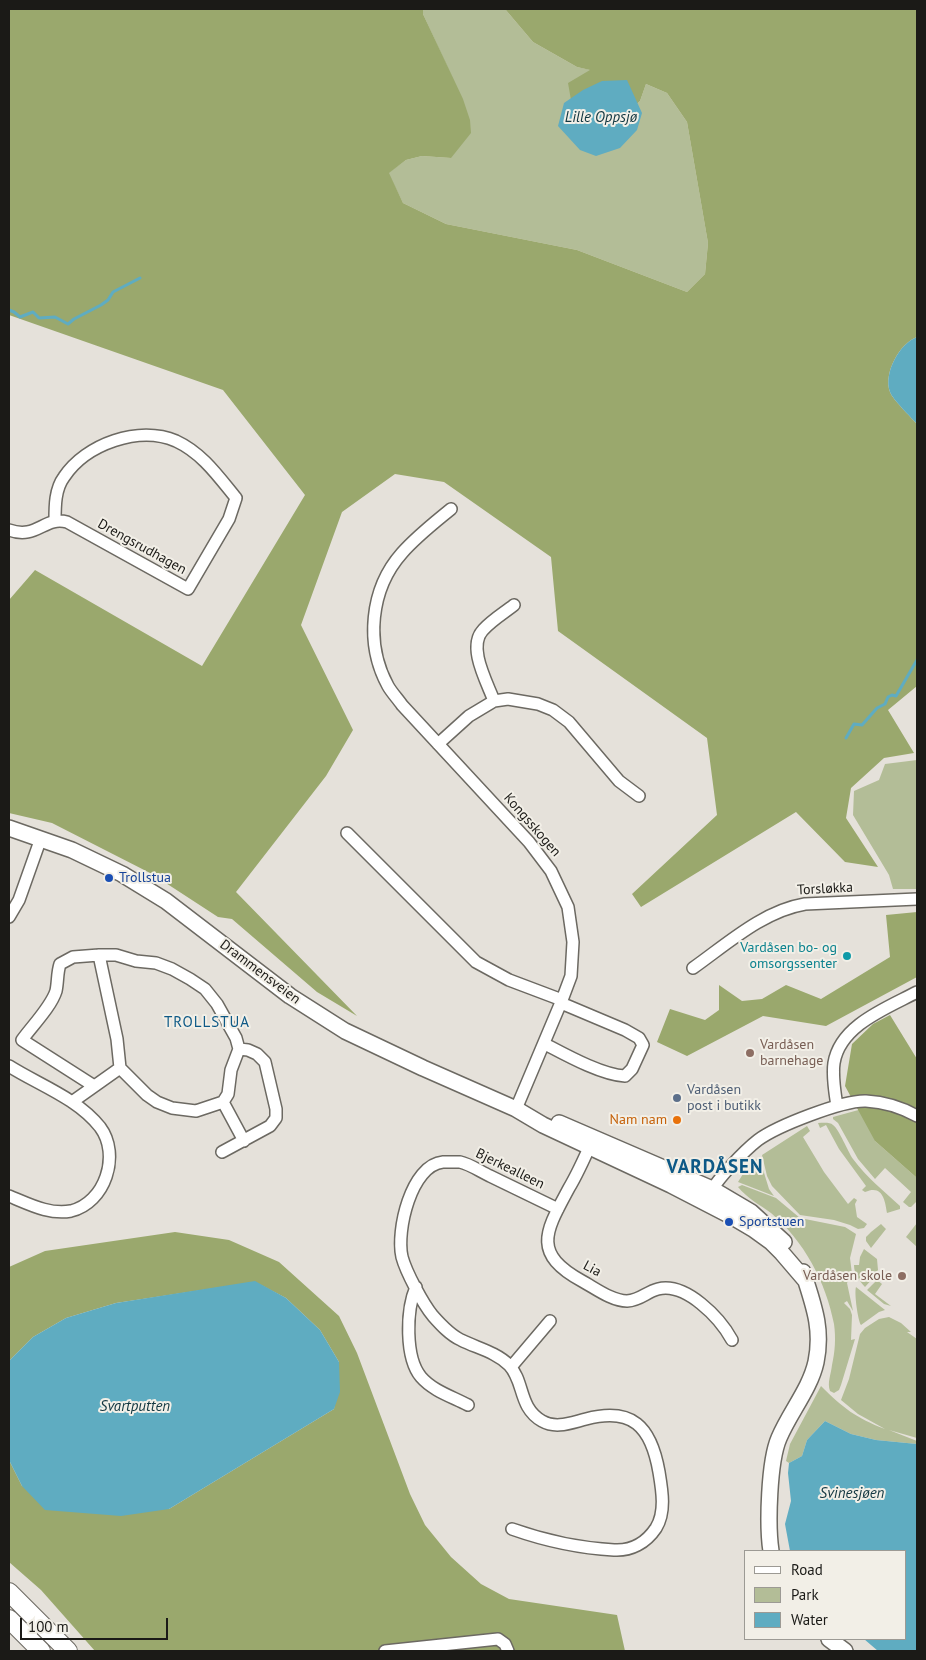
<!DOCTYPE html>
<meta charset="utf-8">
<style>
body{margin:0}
#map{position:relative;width:926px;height:1660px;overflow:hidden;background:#e5e1da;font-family:"PT Sans",sans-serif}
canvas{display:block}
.frame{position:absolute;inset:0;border:10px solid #1b1a17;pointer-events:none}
.legend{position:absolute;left:744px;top:1550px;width:162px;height:90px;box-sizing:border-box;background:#f2efe7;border:1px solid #9c9a94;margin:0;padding:6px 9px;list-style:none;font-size:15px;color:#1b1a17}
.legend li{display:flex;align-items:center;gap:10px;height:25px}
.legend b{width:25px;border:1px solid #9c9a94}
.scale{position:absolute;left:20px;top:1618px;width:148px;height:22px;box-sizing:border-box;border:2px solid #1b1a17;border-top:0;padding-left:6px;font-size:15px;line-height:18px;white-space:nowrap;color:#1b1a17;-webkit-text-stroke:4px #f2efe7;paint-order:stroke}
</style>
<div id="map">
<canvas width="926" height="1660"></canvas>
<div class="frame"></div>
<ul class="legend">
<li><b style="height:6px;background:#fff"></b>Road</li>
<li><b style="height:14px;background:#b3bd97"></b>Park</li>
<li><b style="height:14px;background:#5facc1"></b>Water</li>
</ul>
<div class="scale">100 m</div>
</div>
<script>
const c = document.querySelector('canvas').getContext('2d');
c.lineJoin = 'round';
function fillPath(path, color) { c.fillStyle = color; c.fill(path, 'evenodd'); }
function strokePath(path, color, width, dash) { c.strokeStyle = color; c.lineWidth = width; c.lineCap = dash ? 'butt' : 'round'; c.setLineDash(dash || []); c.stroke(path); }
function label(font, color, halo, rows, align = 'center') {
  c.font = font + ' "PT Sans",sans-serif'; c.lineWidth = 4; c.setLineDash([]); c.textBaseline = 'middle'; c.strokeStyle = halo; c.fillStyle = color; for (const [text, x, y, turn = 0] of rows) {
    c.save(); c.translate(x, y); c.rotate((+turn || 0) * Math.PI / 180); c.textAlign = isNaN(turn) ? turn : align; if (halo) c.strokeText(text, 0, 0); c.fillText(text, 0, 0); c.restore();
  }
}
fillPath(new Path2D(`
 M 423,9 L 505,9 L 533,42 L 577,67 L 591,70 L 599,139 L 640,101 L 646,84 L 667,93 L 687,122 L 708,243 L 705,274 L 687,292 L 577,250 L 446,224 L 403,203 L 388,173 L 406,160 L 422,156 L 451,158 L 452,77 L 423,14 Z
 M 917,760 L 917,889 L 893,889 L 889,875 L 853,815 L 854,791 L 879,780 L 885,764 Z
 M 873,1106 L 875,1141 L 917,1178 L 917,1201 L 911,1207 L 909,1207 L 903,1202 L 911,1192 L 885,1168 L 875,1179 L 858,1159 L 838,1123 L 833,1119 L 833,1117 Z
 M 818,1123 C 823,1123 830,1122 833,1125 C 839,1129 848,1152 853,1159 C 867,1178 884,1191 900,1206 L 900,1209 L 887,1213 C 885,1201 883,1184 865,1192 L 862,1190 L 866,1186 L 839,1149 L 826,1125 L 820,1128 Z
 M 807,1126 L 810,1131 L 803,1137 L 824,1172 L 848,1204 L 854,1198 L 857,1200 L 855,1204 L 857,1217 L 867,1224 L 864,1228 L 858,1229 L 850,1225 L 834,1220 L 800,1215 L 772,1186 L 767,1176 L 762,1155 Z
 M 756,1159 L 761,1163 L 769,1189 L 774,1196 L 738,1182 L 751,1161 Z
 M 742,1185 L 776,1198 L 800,1218 L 845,1227 L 856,1234 L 850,1258 L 852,1274 L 847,1283 L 853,1311 L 847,1301 L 844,1303 L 850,1309 L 852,1315 L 851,1340 L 855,1339 L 841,1385 L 839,1390 L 834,1393 L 830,1391 C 827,1382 831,1375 832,1365 C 835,1352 836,1338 834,1324 C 826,1282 804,1241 771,1213 C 760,1205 747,1198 738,1187 Z
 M 917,1223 L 917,1247 L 906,1237 Z
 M 881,1224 L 886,1229 L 871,1248 L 866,1241 L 866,1237 L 871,1232 Z
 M 864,1249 L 877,1259 L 878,1270 L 873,1276 L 874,1277 L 865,1287 C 859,1280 854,1274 854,1265 L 859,1265 L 860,1257 Z
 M 877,1280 L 882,1284 L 875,1294 L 891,1306 L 884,1304 L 867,1290 Z
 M 856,1287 L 885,1310 L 879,1312 L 861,1325 C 858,1321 854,1293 856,1287 Z
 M 889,1317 L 901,1323 L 911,1332 L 907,1332 L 917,1339 L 917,1438 L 889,1430 L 917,1441 L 917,1444 L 876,1440 L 851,1434 L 825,1421 L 807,1440 L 802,1456 L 789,1463 L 786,1461 L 790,1444 L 821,1386 C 843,1408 856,1418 885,1429 L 858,1414 L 841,1400 L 849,1379 L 860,1334 L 865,1328 L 879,1319 Z`), '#b3bd97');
fillPath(new Path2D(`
 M 9,9 L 423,9 L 423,14 L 463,99 L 470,120 L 471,133 L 451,158 L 422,156 L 406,160 L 389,173 L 403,203 L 446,224 L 577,250 L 687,292 L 705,274 L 708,243 L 687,122 L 667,93 L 646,84 L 640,101 L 599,139 L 575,123 L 568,83 L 590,70 L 577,67 L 533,42 L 505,9 L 917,9 L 917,337 C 900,343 883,373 890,392 C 893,400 911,417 917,424 L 917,686 L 888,710 L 914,753 L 884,758 L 851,788 L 846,818 L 878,867 L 845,862 L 796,812 L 641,907 L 632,894 L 717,815 L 707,738 L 558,631 L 551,557 L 444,482 L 395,474 L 342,512 L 301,625 L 353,730 L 326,776 L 236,892 L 357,1016 L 317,992 L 232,919 L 218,917 L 152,874 L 52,823 L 9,813 L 9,600 L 35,570 L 202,666 L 305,495 L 223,390 L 9,315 Z
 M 917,912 L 917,977 L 826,1026 L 763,1016 L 687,1056 L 657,1042 L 670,1009 L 705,1020 L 719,1010 L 719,985 L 742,1001 L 762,999 L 786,985 L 821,999 L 890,957 L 886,915 Z
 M 890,1015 L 917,1059 L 917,1178 L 875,1141 L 845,1086 L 852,1044 L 873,1024 Z
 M 175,1232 L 229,1240 L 279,1262 L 339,1316 L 357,1353 L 410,1494 L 425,1525 L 451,1557 L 481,1584 L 509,1599 L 617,1615 L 625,1651 L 95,1651 L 41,1590 L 9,1562 L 9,1460 L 22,1486 L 169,1509 L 334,1409 L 339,1362 L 320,1330 L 286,1298 L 255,1282 L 116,1303 L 66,1318 L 33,1337 L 9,1361 L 9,1267 L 45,1251 Z`), '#9aa86d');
fillPath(new Path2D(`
 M 627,80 L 642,113 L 637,130 L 620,148 L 596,156 L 580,150 L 558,126 L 564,103 L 583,90 L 602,81 Z
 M 917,337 L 917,424 C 911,417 893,400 890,392 C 883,373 900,343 917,337 Z
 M 255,1281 L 286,1298 L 320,1330 L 339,1362 L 340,1392 L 334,1409 L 169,1509 L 121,1516 L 45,1510 L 22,1486 L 9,1460 L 9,1361 L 33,1337 L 66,1318 L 116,1303 Z
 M 825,1421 L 851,1434 L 876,1440 L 917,1444 L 917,1651 L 878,1651 L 864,1639 L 905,1639 L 905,1551 L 790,1551 L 785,1524 L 791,1501 L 788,1473 L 789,1463 L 802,1456 L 807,1440 Z`), '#5facc1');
strokePath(new Path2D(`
 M 9,310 L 14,312 L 20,317 L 33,312 L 39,318 L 55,317 L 68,324 L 74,319 L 101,305 L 108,300 L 113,292 L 140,278
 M 846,738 L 854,724 L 862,725 L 877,708 L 885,704 L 888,697 L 892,695 L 896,696 L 917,660`), '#5facc1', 3);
const minor = new Path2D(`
 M 451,509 C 434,523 417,536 402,553 C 370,589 365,644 388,686 C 392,693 398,699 402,705 L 529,842 L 551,871 L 568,907 L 573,942 L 571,976 L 562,1000
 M 9,530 C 37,540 44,516 67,522 L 188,589 L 229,519 L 236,498 C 218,476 202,453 176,441 C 139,425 86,444 64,477 C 55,489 55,506 55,521
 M 494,701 C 487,682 467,647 483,630 C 492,620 504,613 514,605
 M 438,744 L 469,716 L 494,701 L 508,699 L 538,704 L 553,710 L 569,722 L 619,781 L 639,796
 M 347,833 L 476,962 L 509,980 L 562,1000 L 516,1109
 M 9,917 L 19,900 L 41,838
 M 693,968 C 727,944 763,911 805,904 L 917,899
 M 545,1044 C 566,1055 602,1075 625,1076 L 632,1069 L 643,1045 L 639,1038 L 625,1030 L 561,1003
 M 9,1066 C 39,1085 77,1098 100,1127 C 121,1155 105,1203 71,1211 C 49,1215 29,1204 9,1196
 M 94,1086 L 22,1040 C 32,1026 51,1007 56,991 C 58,982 57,973 60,964 L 73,957 L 99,955
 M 72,1102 L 120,1068 L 117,1039 L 99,955 L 116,955 L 136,961 L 156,963 L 172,969 L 190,979 L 205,989 L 217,1004 L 236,1038 L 239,1049 L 231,1070 L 228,1094 L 223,1102 L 196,1111 L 172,1108 L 157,1102 L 147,1095 L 120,1068
 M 223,1102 L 244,1141
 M 837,1106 C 835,1093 832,1077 834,1063 C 840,1025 887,1008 917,992
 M 592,1141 C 585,1157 578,1173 569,1188 C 546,1231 531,1253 582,1281 C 595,1288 612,1301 627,1301 C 641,1300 646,1292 658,1289 C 686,1282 720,1318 732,1340
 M 222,1152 L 270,1126 L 276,1118 L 276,1109 L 265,1062 L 257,1054 L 248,1050 L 239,1049
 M 709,1195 C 716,1180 745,1150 758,1140 C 777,1126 843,1100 866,1101 C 884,1102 901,1107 917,1116
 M 416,1287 C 406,1310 405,1358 421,1377 C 433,1391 453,1397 468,1405
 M 511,1367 L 550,1321
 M 512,1529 C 546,1541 578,1548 614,1550 C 631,1551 646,1543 656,1528 C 666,1512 662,1490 659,1472 C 651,1426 632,1407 586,1419 C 570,1423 556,1429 542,1421 C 518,1407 525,1382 509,1365 C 496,1352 477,1348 461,1340 C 450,1335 441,1325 433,1316 C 423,1304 406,1272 402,1257 C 396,1231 411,1165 443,1162 C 448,1162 455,1162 460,1162 C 470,1164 481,1172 490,1176 C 513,1187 535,1198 558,1209
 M 385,1651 L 498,1639 L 505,1644 L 508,1651`);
const major = new Path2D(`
 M 9,828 L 72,850 L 122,874 L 166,901 L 290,996 L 345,1031 L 423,1068 L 516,1109 L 543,1125 L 671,1185 L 731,1216 L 753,1229 L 771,1242 L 782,1253 L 806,1281
 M 559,1123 L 712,1189 L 751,1212 L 784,1242
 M 771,1551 C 767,1525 769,1461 779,1438 C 790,1412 810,1389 816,1362 C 823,1328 813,1304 803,1272
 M 829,1639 L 845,1651`);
const highway = new Path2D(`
 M 9,1592 L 68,1651
 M 9,1619 L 41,1651`);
strokePath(minor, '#6c6962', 14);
strokePath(major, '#6c6962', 18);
strokePath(highway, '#6c6962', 20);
strokePath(minor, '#fff', 11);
strokePath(major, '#fff', 15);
strokePath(highway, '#fff', 18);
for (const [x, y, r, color] of [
 [109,878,5,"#1a4fb4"],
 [847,956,5,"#0f9aa8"],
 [750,1053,5,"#8d6e63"],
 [677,1098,5,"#5c6f8a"],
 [677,1120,5,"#e8710a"],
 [729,1222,5,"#1a4fb4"],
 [902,1276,5,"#8d6e63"]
]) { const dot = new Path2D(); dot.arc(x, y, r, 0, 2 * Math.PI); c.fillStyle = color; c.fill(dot); strokePath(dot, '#f2efe7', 2); }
label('14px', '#1b1a17', '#f2efe7', [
 ["Drengsrudhagen",142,547,29],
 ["Kongsskogen",532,825,49],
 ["Torsløkka",825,889,-3],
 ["Drammensveien",260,972,37],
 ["Bjerkealleen",510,1169,26],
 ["Lia",592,1269,28]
]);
label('14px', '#164399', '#f2efe7', [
 ["Trollstua",119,878],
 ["Sportstuen",739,1222]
], 'left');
label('14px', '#0d838f', '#f2efe7', [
 ["Vardåsen bo- og",837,948],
 ["omsorgssenter",837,964]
], 'right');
label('14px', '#785e54', '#f2efe7', [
 ["Vardåsen",760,1045],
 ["barnehage",760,1061],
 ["Vardåsen skole",892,1276,"right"]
], 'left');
label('14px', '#4e5e75', '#f2efe7', [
 ["Vardåsen",687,1090],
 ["post i butikk",687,1106]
], 'left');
label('14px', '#c56008', '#f2efe7', [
 ["Nam nam",667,1120]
], 'right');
label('italic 15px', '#113640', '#f2efe7', [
 ["Lille Oppsjø",601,118],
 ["Svartputten",135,1407],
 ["Svinesjøen",852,1494]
]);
c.letterSpacing = '1px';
label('15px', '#0e5986', '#f2efe7', [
 ["TROLLSTUA",207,1023]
]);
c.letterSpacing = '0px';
c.letterSpacing = '1px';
label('bold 19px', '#0e5986', '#f2efe7', [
 ["VARDÅSEN",715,1168]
]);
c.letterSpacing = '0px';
</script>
